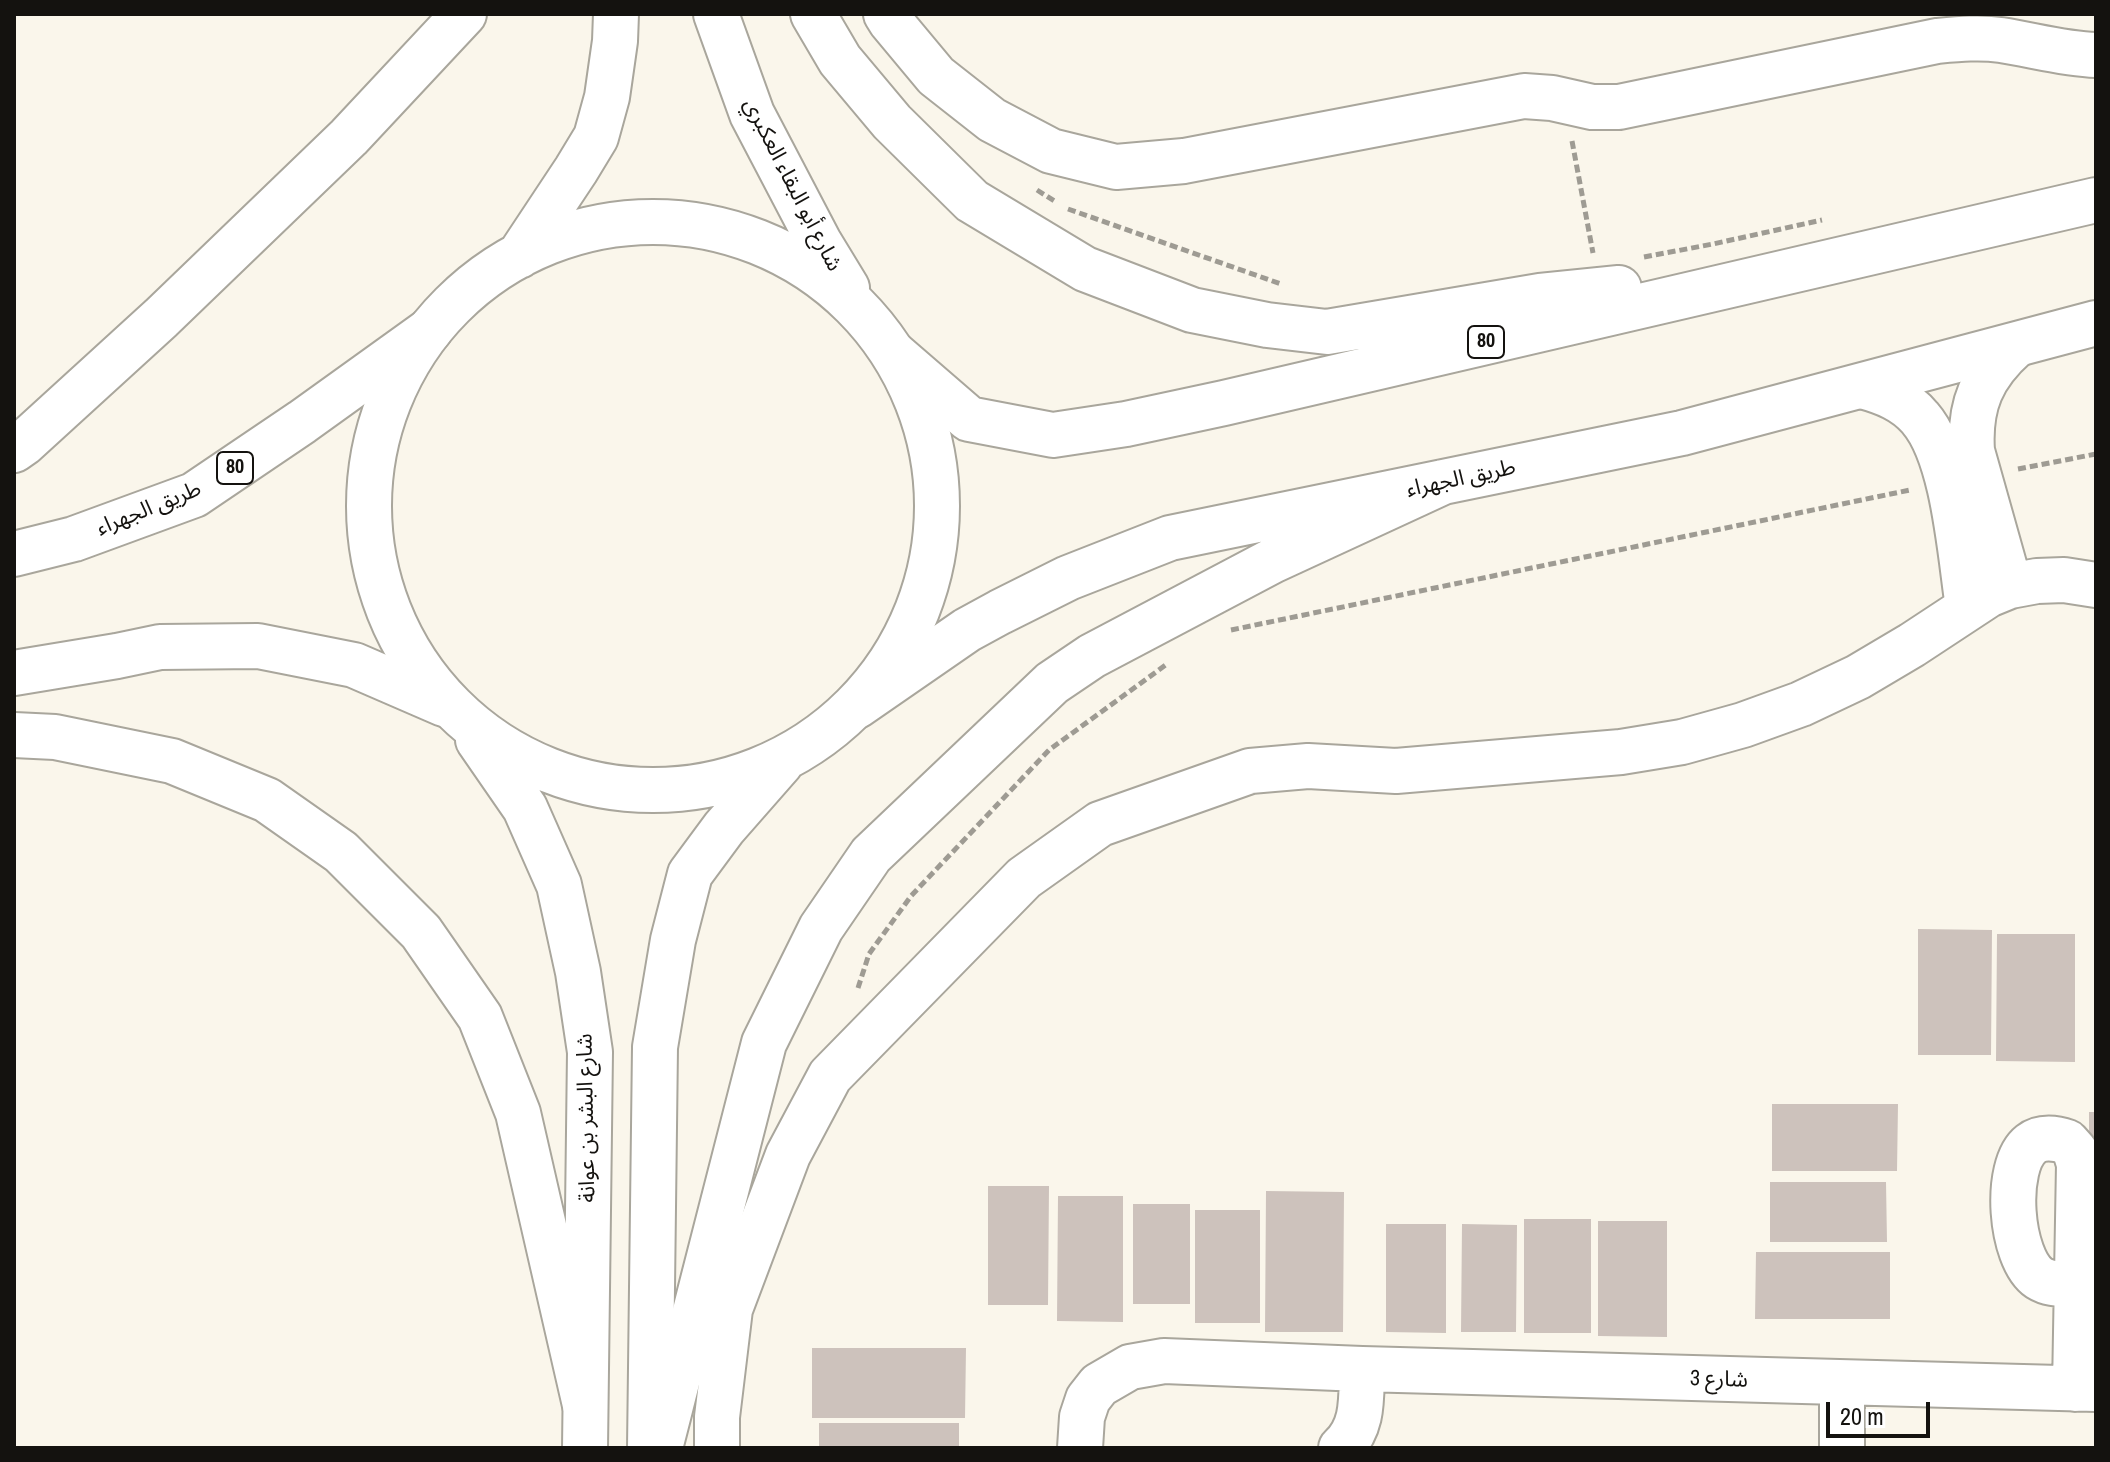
<!DOCTYPE html>
<meta charset="utf-8">
<style>
body{margin:0}
#map{position:relative;width:2110px;height:1462px;overflow:hidden;background:#faf6eb;font-family:"Archivo Narrow",sans-serif}
canvas{display:block}
.frame{position:absolute;inset:0;border:16px solid #14120f;pointer-events:none}
.scale{position:absolute;left:1826px;top:1402px;width:104px;height:36px;box-sizing:border-box;border:4px solid #14120f;border-top:0;padding-left:10px;font-size:24px;line-height:28px;white-space:nowrap;color:#14120f;-webkit-text-stroke:6px #fff;paint-order:stroke}
</style>
<div id="map">
<canvas width="2110" height="1462"></canvas>
<div class="frame"></div>
<div class="scale">20 m</div>
</div>
<script>
const c = document.querySelector('canvas').getContext('2d');
c.lineJoin = 'round';
function fillPath(path, color) { c.fillStyle = color; c.fill(path, 'evenodd'); }
function strokePath(path, color, width, dash) { c.strokeStyle = color; c.lineWidth = width; c.lineCap = dash ? 'butt' : 'round'; c.setLineDash(dash || []); c.stroke(path); }
function label(font, color, halo, rows, align = 'center') {
  c.font = font + ' "Archivo Narrow","Noto Sans Arabic",sans-serif'; c.lineWidth = 8; c.setLineDash([]); c.textBaseline = 'middle'; c.strokeStyle = halo; c.fillStyle = color; for (const [text, x, y, turn = 0] of rows) {
    c.save(); c.translate(x, y); c.rotate((+turn || 0) * Math.PI / 180); c.textAlign = isNaN(turn) ? turn : align; if (halo) c.strokeText(text, 0, 0); c.fillText(text, 0, 0); c.restore();
  }
}
fillPath(new Path2D(`
 M 1918,929 L 1992,930 L 1991,1055 L 1918,1055 Z
 M 1997,934 L 2075,934 L 2075,1062 L 1996,1061 Z
 M 1772,1104 L 1898,1104 L 1897,1171 L 1772,1171 Z
 M 2089,1112 L 2096,1112 L 2096,1169 L 2089,1169 Z
 M 1770,1182 L 1886,1182 L 1887,1242 L 1770,1242 Z
 M 988,1186 L 1049,1186 L 1048,1305 L 988,1305 Z
 M 1266,1191 L 1344,1192 L 1343,1332 L 1265,1332 Z
 M 1058,1196 L 1123,1196 L 1123,1322 L 1057,1321 Z
 M 1133,1204 L 1190,1204 L 1190,1304 L 1133,1304 Z
 M 1195,1210 L 1260,1210 L 1260,1323 L 1195,1323 Z
 M 1524,1219 L 1591,1219 L 1591,1333 L 1524,1333 Z
 M 1598,1221 L 1667,1221 L 1667,1337 L 1598,1336 Z
 M 1386,1224 L 1446,1224 L 1446,1333 L 1386,1332 Z
 M 1462,1224 L 1517,1225 L 1516,1332 L 1461,1332 Z
 M 1756,1252 L 1890,1252 L 1890,1319 L 1755,1319 Z
 M 812,1348 L 966,1348 L 965,1418 L 812,1418 Z
 M 819,1423 L 959,1423 L 959,1448 L 819,1448 Z`), '#cdc2bc');
const minor = new Path2D(`
 M 886,14 L 891,22 L 936,76 L 992,120 L 1051,151 L 1116,167 L 1184,161 L 1524,96 L 1552,98 L 1592,107 L 1619,107 L 1937,41 C 1959,39 1980,37 2001,40 C 2033,45 2064,54 2096,55
 M 1862,386 C 1884,392 1905,400 1920,418 C 1954,457 1960,555 1968,607
 M 2010,586 L 1972,451 C 1969,405 1982,375 2016,345
 M 2075,1389 L 2079,1164 L 2075,1151 L 2067,1142 C 2056,1138 2041,1136 2031,1144 C 2003,1166 2010,1258 2039,1278 C 2050,1285 2063,1284 2076,1285
 M 717,1448 L 717,1417 L 730,1309 L 788,1155 L 830,1076 L 1024,878 L 1100,824 L 1250,771 L 1308,766 L 1396,771 L 1621,752 L 1682,742 L 1743,725 L 1801,704 L 1858,677 L 1912,645 L 1988,595 L 2010,586 L 2037,581 L 2064,580 L 2096,585
 M 1080,1448 L 1082,1417 L 1088,1399 L 1099,1385 L 1130,1367 L 1164,1361 L 1362,1369 L 2096,1389
 M 1341,1448 C 1364,1427 1361,1398 1362,1369
 M 1842,1448 L 1842,1383`);
const major = new Path2D(`
 M 716,14 L 752,114 L 819,242 L 847,288
 M369 506a284 284 0 1 1 568 0a284 284 0 1 1-568 0Z
 M 519,256 L 576,170 L 596,137 L 607,97 L 615,41 L 616,14
 M 478,740 L 525,808 L 559,885 L 578,972 L 590,1052 L 585,1448
 M 650,1448 L 655,1047 L 673,940 L 690,874 L 724,828 L 781,763`);
const highway = new Path2D(`
 M 813,14 L 840,60 L 892,122 L 972,201 L 1085,269 L 1192,310 L 1267,325 L 1327,332 L 1540,296 L 1619,288
 M 895,355 L 969,419 L 1053,435 L 1126,424 L 1224,403 L 2096,200
 M 14,450 L 24,443 L 161,318 L 349,137 L 464,14
 M 14,554 L 74,539 L 194,495 L 302,422 L 430,330
 M 14,673 L 117,656 L 160,647 L 258,646 L 354,665 L 444,704
 M 857,706 L 967,630 L 1000,612 L 1068,578 L 1170,538 L 1682,433 L 2096,323
 M 14,735 L 55,737 L 172,761 L 267,800 L 341,852 L 421,932 L 480,1017 L 518,1113 L 585,1405
 M 660,1448 L 764,1043 L 821,928 L 871,855 L 1052,683 L 1092,656 L 1272,561 L 1443,482`);
strokePath(minor, '#a9a69c', 48);
strokePath(major, '#a9a69c', 48);
strokePath(highway, '#a9a69c', 48);
strokePath(new Path2D(`
 M 1572,141 L 1593,253
 M 1037,190 L 1056,202
 M 1068,209 L 1281,284
 M 1644,257 L 1713,244 L 1822,220
 M 2018,469 L 2096,454
 M 1231,630 L 1910,490
 M 858,988 L 869,954 L 911,896 L 1049,750 L 1167,664`), '#9e9b93', 5, [8, 4]);
strokePath(minor, '#fff', 44);
strokePath(major, '#fff', 44);
strokePath(highway, '#fff', 44);
for (const [x, y, w] of [
 [1486,342,36],
 [235,468,36]
]) { const box = new Path2D(); box.roundRect(x - w / 2, y - 16, w, 32, 6); c.fillStyle = '#fff'; c.fill(box); strokePath(box, '#14120f', 2); }
label('bold 20px', '#14120f', null, [
 ["80",1486,342],
 ["80",235,468]
]);
label('22px', '#14120f', '#fff', [
 ["شارع أبو البقاء العكبري",792,185,63],
 ["طريق الجهراء",1461,479,-12],
 ["طريق الجهراء",149,509,-22],
 ["شارع البشر بن عوانة",587,1118,-91],
 ["شارع 3",1719,1380,2]
]);
</script>
